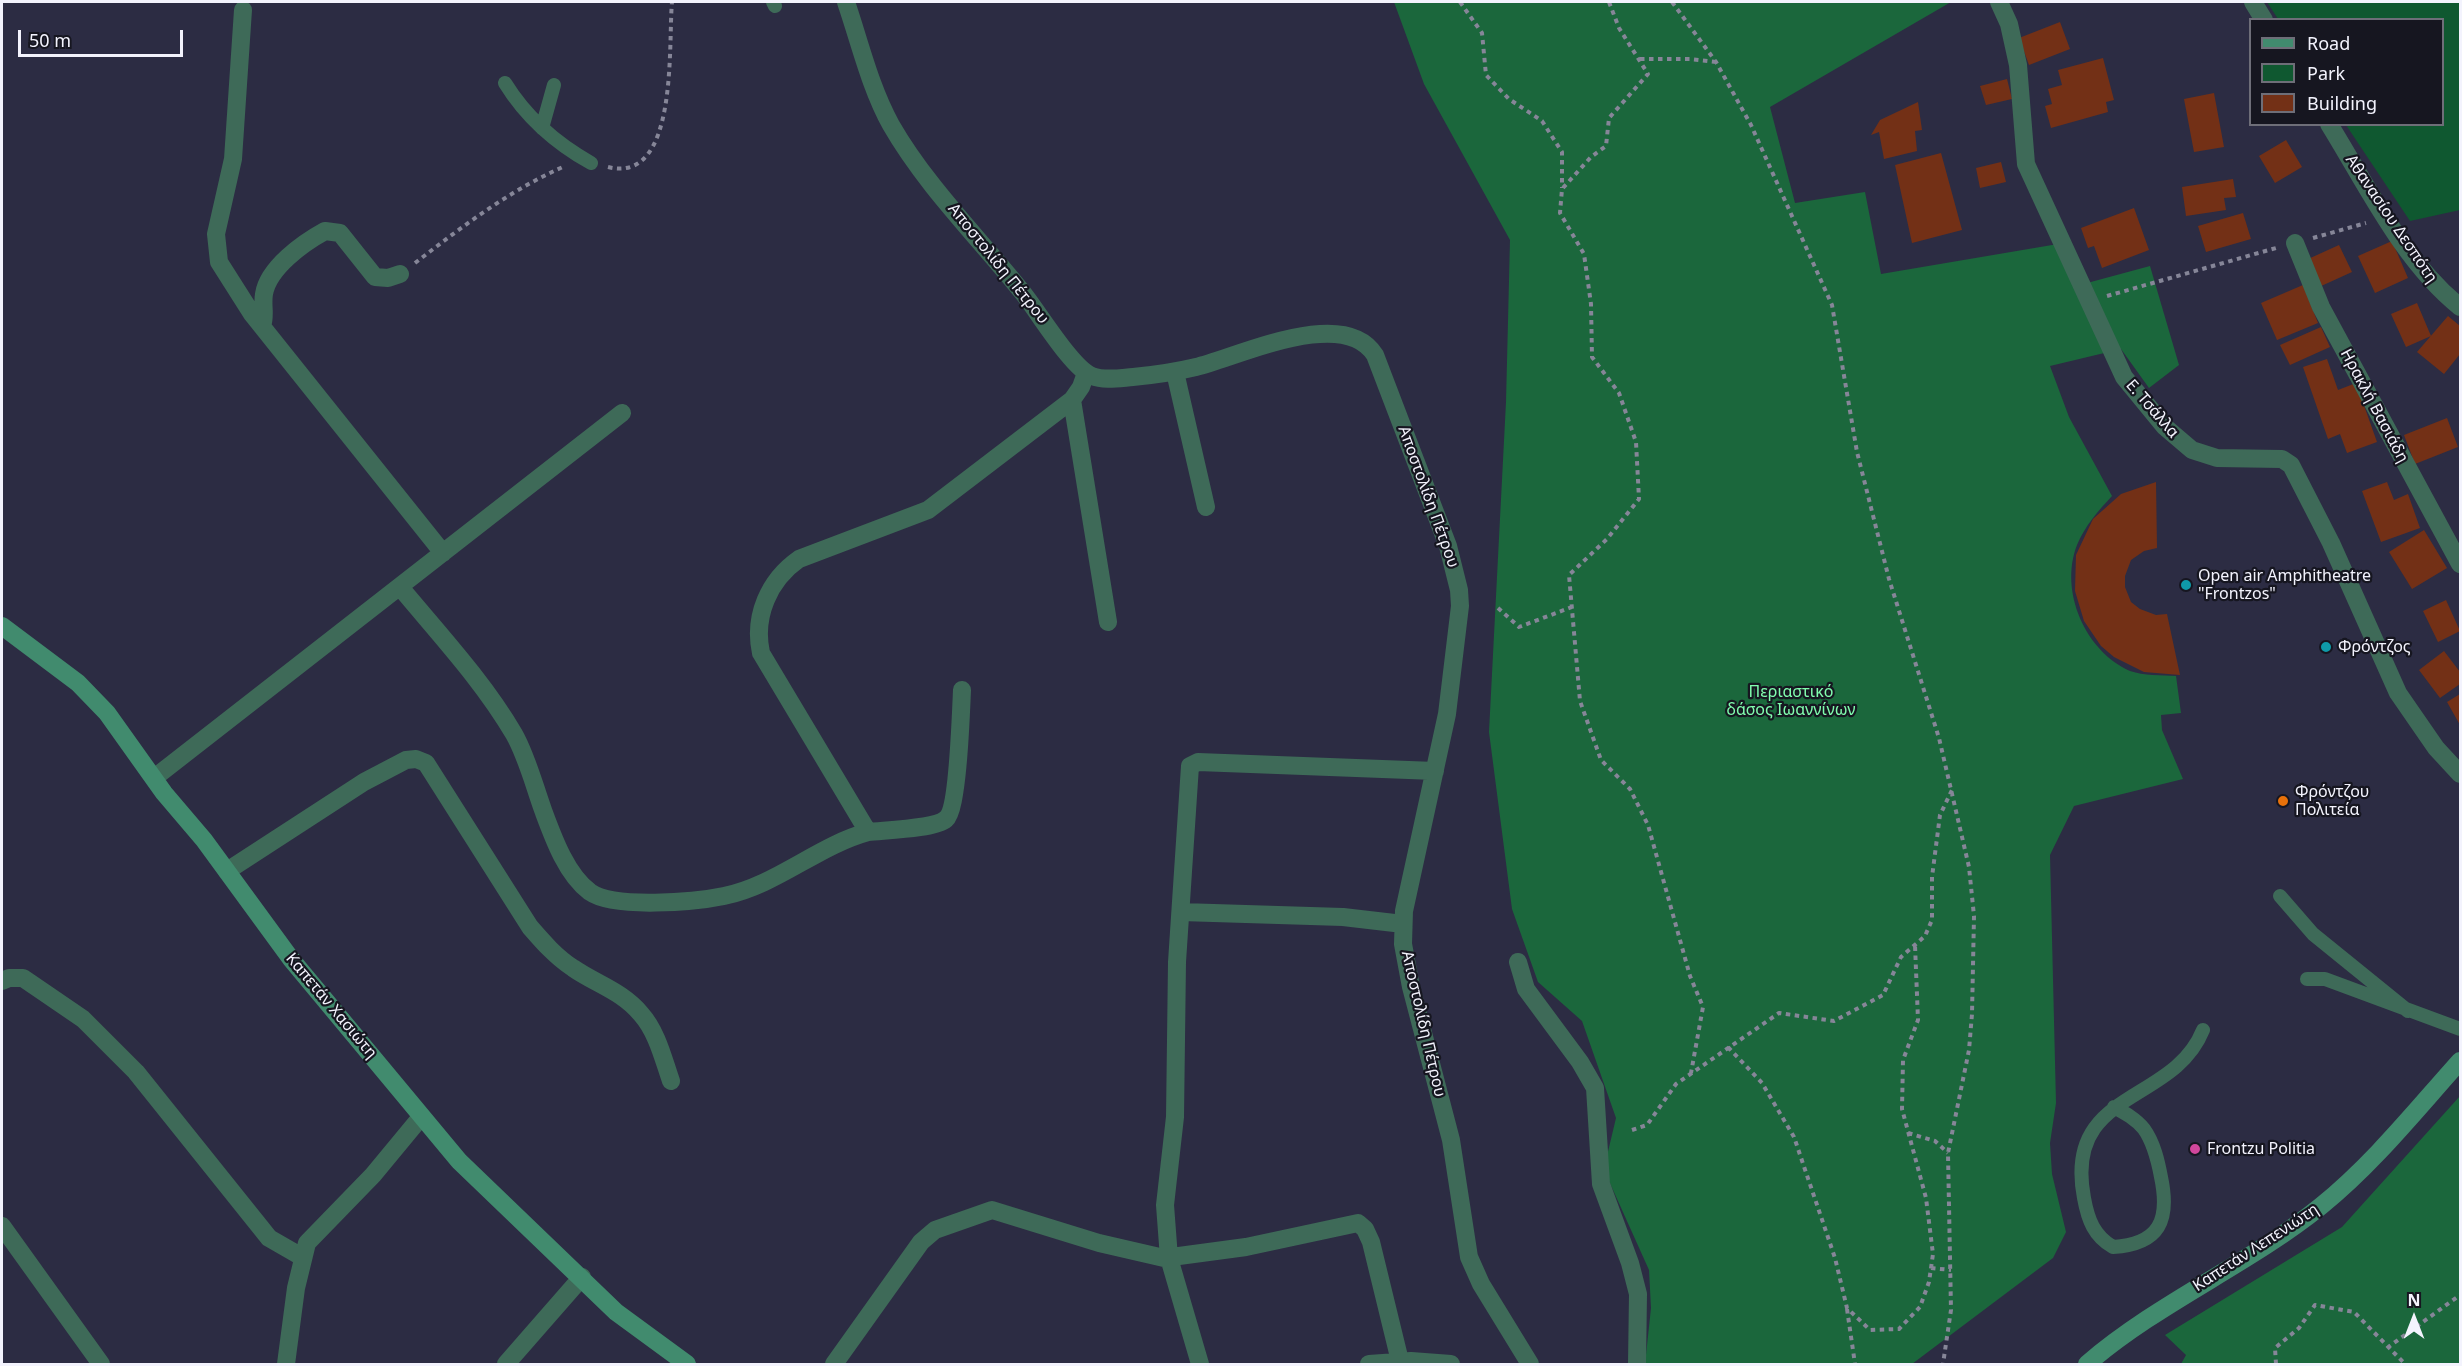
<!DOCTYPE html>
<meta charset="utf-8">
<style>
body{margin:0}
#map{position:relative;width:2462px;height:1366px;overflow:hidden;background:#2c2c43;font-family:"Noto Sans",sans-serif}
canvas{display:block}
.frame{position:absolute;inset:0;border:3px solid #f3f3fd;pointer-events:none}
.legend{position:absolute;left:2249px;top:18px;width:195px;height:108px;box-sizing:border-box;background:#161620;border:2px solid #6e6e78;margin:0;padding:8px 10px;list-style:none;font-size:18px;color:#f3f3fd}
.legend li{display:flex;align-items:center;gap:12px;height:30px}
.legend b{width:30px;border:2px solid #6e6e78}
.north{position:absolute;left:2384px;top:1288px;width:60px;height:60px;-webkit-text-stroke:4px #161620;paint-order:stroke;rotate:0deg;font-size:16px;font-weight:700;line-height:24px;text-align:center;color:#f3f3fd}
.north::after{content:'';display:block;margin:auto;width:21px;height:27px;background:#f3f3fd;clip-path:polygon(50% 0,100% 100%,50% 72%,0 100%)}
.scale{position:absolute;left:18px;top:30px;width:165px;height:27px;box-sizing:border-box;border:3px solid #f3f3fd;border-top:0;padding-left:8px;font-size:18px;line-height:21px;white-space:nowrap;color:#f3f3fd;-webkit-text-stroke:4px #161620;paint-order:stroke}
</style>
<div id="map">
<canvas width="2462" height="1366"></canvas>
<div class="frame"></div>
<ul class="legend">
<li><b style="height:8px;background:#418b6e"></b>Road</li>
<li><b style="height:16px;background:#0f5830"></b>Park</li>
<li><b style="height:16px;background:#733016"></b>Building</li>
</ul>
<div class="north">N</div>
<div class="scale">50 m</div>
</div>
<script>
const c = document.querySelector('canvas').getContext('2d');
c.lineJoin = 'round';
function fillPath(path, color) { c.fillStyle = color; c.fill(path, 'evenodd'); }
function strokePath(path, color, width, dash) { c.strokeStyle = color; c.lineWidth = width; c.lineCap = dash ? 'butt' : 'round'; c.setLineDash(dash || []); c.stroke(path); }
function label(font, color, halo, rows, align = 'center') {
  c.font = font + ' "Noto Sans",sans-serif'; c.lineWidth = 4.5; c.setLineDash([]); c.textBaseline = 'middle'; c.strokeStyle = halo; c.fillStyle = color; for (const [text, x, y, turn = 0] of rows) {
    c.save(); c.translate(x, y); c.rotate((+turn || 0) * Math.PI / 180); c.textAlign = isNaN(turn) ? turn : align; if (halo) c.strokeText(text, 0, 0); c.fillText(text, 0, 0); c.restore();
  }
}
fillPath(new Path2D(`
 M 2267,2 L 2460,2 L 2460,210 L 2410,221 L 2346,125 L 2442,124 L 2442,20 L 2278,19 Z`), '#0f5830');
fillPath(new Path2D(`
 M 1394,2 L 1951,2 L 1770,107 L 1795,203 L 1865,192 L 1881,274 L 2058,244 L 2076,286 L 2150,266 L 2179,365 L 2149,388 L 2121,349 L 2050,366 L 2069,417 L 2112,496 C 2098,511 2085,526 2077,545 C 2059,591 2085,651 2130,671 C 2144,676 2161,675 2176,676 L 2181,713 L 2161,715 L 2162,730 L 2183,779 L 2074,806 L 2050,855 L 2056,1103 L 2050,1143 L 2052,1174 L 2066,1232 L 2053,1258 L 1912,1364 L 1645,1364 L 1651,1308 L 1649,1270 L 1609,1181 L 1606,1160 L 1616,1118 L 1582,1021 L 1538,982 L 1512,909 L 1489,732 L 1506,402 L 1510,240 L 1424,84 Z
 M 2460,1096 L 2460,1364 L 2181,1364 L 2186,1355 L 2165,1335 L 2342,1227 Z`), '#1b673c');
fillPath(new Path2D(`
 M 2060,22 L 2070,49 L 2029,65 L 2019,38 Z
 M 2103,58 L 2114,100 L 2106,102 L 2108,112 L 2051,128 L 2045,106 L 2052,104 L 2048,89 L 2062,85 L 2058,70 Z
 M 2007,79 L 2012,99 L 1986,105 L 1980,86 Z
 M 2214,93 L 2224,147 L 2194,152 L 2184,99 Z
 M 1918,102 L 1922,130 L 1915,131 L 1917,151 L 1884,159 L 1879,132 L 1871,135 L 1880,120 Z
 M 2286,140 L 2302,167 L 2275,183 L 2259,156 Z
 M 1941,153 L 1962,230 L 1912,243 L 1895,165 Z
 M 2001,162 L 2006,182 L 1980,188 L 1976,168 Z
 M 2233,179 L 2236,197 L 2224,198 L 2226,210 L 2186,216 L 2182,187 Z
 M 2134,208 L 2149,250 L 2102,268 L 2094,246 L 2088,248 L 2081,228 Z
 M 2243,213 L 2251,239 L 2206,252 L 2198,226 Z
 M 2392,241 L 2408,278 L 2375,293 L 2358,256 Z
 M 2339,245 L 2352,272 L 2319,287 L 2306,260 Z
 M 2303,285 L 2318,323 L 2277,340 L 2261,303 Z
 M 2417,303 L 2431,336 L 2406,347 L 2391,314 Z
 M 2448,316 L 2460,326 L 2460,354 L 2444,374 L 2417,352 Z
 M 2321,327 L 2330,347 L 2290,365 L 2280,345 Z
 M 2327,359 L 2338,390 L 2356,383 L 2377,442 L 2347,453 L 2340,434 L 2328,439 L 2303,367 Z
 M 2447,418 L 2458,447 L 2415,464 L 2404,435 Z
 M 2156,482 L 2157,548 L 2144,551 L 2131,560 L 2125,576 L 2125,587 L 2131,602 L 2140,609 L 2156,615 L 2167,614 L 2180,675 L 2144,672 L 2114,657 L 2101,646 L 2084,621 L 2075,591 L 2076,555 L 2093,519 L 2121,494 Z
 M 2387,482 L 2394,500 L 2408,494 L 2420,528 L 2381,542 L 2362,491 Z
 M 2424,530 L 2447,568 L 2412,589 L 2389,552 Z
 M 2446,600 L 2460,631 L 2438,642 L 2423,611 Z
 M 2444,651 L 2460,672 L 2460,684 L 2440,698 L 2419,670 Z
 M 2460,694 L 2460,725 L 2447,702 Z`), '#733016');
strokePath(new Path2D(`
 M 1460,2 L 1482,33 L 1486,75 L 1509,99 L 1542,121 L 1562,152 L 1562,188
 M 1609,2 L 1619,28 L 1648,74 L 1609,118 L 1606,146 L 1591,157 L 1562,189 L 1560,213 L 1584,254 L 1591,304 L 1592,357 L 1619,393 L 1636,442 L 1639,499 L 1607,539 L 1569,575 L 1580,701 L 1601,760 L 1630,789 L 1648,825 L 1690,976 L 1703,1007 L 1691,1073
 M 1672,2 L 1716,62 L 1751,125 L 1832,305 L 1857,452 L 1889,579 L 1939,738 L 1969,867 L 1974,916 L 1972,1014 L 1969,1050 L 1948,1153 L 1951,1310 L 1943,1364
 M 1640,59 L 1690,59 L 1716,62
 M 608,167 C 679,185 668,44 672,2
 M 2313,238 L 2366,223
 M 415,263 C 463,226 510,190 565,166
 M 2107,296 L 2276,248
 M 1498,608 L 1519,627 L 1572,607
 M 1728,1047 L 1762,1083 L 1794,1137 L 1835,1258 L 1847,1308 L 1870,1330 L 1899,1329 L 1920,1307 L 1929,1282 L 1933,1254 L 1926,1198 L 1902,1109 L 1903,1060 L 1918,1020 L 1915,945
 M 1632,1130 L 1647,1125 L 1676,1084 L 1779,1013 L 1834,1021 L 1883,995 L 1901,957 L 1925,936 L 1932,920 L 1932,877 L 1940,815 L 1952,790
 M 1908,1133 L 1935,1141 L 1948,1153
 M 1931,1268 L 1951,1270
 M 1847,1309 L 1855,1364
 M 2387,1348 L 2460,1295
 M 2276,1364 L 2275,1348 L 2299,1328 L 2315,1305 L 2354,1312 L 2405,1364`), '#868698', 4, [4.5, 4.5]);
strokePath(new Path2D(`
 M 773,2 L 775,6
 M 505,83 C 526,117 557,144 591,163
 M 542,128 L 554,85
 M 2280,896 L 2313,934 L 2408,1011
 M 2307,979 L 2325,979 L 2460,1029
 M 2114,1107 C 2125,1113 2136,1119 2144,1129 C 2154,1143 2158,1161 2161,1177 C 2170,1220 2160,1244 2113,1247 C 2094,1236 2088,1220 2084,1198 C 2063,1089 2173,1105 2203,1030`), '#3e6a58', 14);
strokePath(new Path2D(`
 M 846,2 C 860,43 870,87 891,125 C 926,186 979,238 1023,293 C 1039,313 1072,368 1092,376 C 1104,381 1120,378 1133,377 C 1154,375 1175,372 1196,367 C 1238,357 1344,305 1375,355 L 1448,546 L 1459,590 L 1460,606 L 1447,714 L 1404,911 L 1403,944 L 1411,987 L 1451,1140 L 1469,1257 L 1481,1284 L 1530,1364
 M 1999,2 L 2009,24 L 2018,65 L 2026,164 L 2124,377 L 2165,427 L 2192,450 L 2217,458 L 2282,459 L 2291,465 L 2331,543 L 2398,693 L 2436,748 L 2460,774
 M 2253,2 L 2264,20
 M 243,10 L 233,159 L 216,234 L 219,262 L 252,314 L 443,553
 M 2329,124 C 2368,187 2403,261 2460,307
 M 2295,243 L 2321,307 L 2460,564
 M 262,326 C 266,316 262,305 264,294 C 268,268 303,243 325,231 L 340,233 L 375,277 L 388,278 L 400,274
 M 1175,372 L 1206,507
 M 1072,400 L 1108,622
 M 400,587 C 439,634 483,681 514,734 C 527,757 534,785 543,810 C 553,837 566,874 590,892 C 614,909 695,902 724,896 C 777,885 817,846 868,832 L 761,653 C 753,616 769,580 799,559 L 928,510 L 1072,400 L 1081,387 L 1086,373
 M 154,778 L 622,413
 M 868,832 C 885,830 935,829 946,819 C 958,809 961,711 962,690
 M 227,871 L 364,782 L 406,760 L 416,759 L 426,763 L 530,927 C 543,942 556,957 573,968 C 596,984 622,991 641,1014 C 657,1032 663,1058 671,1081
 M 1181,912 L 1343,917 L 1403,924
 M 1518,962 L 1526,989 L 1580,1062 L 1595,1088 L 1601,1184 L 1630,1263 L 1638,1294 L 1637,1364
 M 2,981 L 9,978 L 23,978 L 83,1019 L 136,1072 L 269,1238 L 302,1257
 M 2,1226 L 101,1364
 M 286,1364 L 296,1288 L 307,1243 L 373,1175 L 421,1117
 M 506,1364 L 582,1277
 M 834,1364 L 921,1242 L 935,1230 L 992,1210 L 1099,1243 L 1164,1258 L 1246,1247 L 1358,1223 L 1365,1229 L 1371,1242 L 1400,1361
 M 1200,1364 L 1169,1258 L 1165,1205 L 1175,1117 L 1177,962 L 1190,766 L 1198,762 L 1435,771
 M 1369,1364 L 1411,1361 L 1451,1364`), '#3e6a58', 18);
strokePath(new Path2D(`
 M 2,626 L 78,683 L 107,713 L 164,793 L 204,840 L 291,959 L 459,1161 L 616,1312 L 687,1364
 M 2087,1364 C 2159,1302 2248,1265 2321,1206 C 2373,1164 2416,1110 2460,1061`), '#418b6e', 18);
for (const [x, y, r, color] of [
 [2186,585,6,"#0f9aa8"],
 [2326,647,6,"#0f9aa8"],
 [2283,801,6,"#e8710a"],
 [2195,1149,6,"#d1479c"]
]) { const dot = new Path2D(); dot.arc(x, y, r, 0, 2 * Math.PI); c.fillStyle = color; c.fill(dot); strokePath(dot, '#161620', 2); }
label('16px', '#f3f3fd', '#161620', [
 ["Αθανασίου Δεσπότη",2391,219,56],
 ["Αποστολίδη Πέτρου",998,264,51],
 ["Ηρακλή Βασιάδη",2374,406,62],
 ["Ε. Τσάλλα",2152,409,49],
 ["Αποστολίδη Πέτρου",1428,497,70],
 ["Καπετάν Χασιώτη",331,1006,50],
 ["Αποστολίδη Πέτρου",1423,1024,77],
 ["Καπετάν Λεπενιώτη",2256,1248,-33]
]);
label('16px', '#f3f3fd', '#161620', [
 ["Open air Amphitheatre",2198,576],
 ["\"Frontzos\"",2198,594],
 ["Φρόντζος",2338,647],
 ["Φρόντζου",2295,792],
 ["Πολιτεία",2295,810],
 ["Frontzu Politia",2207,1149]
], 'left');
label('16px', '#81fdae', '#161620', [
 ["Περιαστικό",1791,692],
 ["δάσος Ιωαννίνων",1791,710]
]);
</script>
